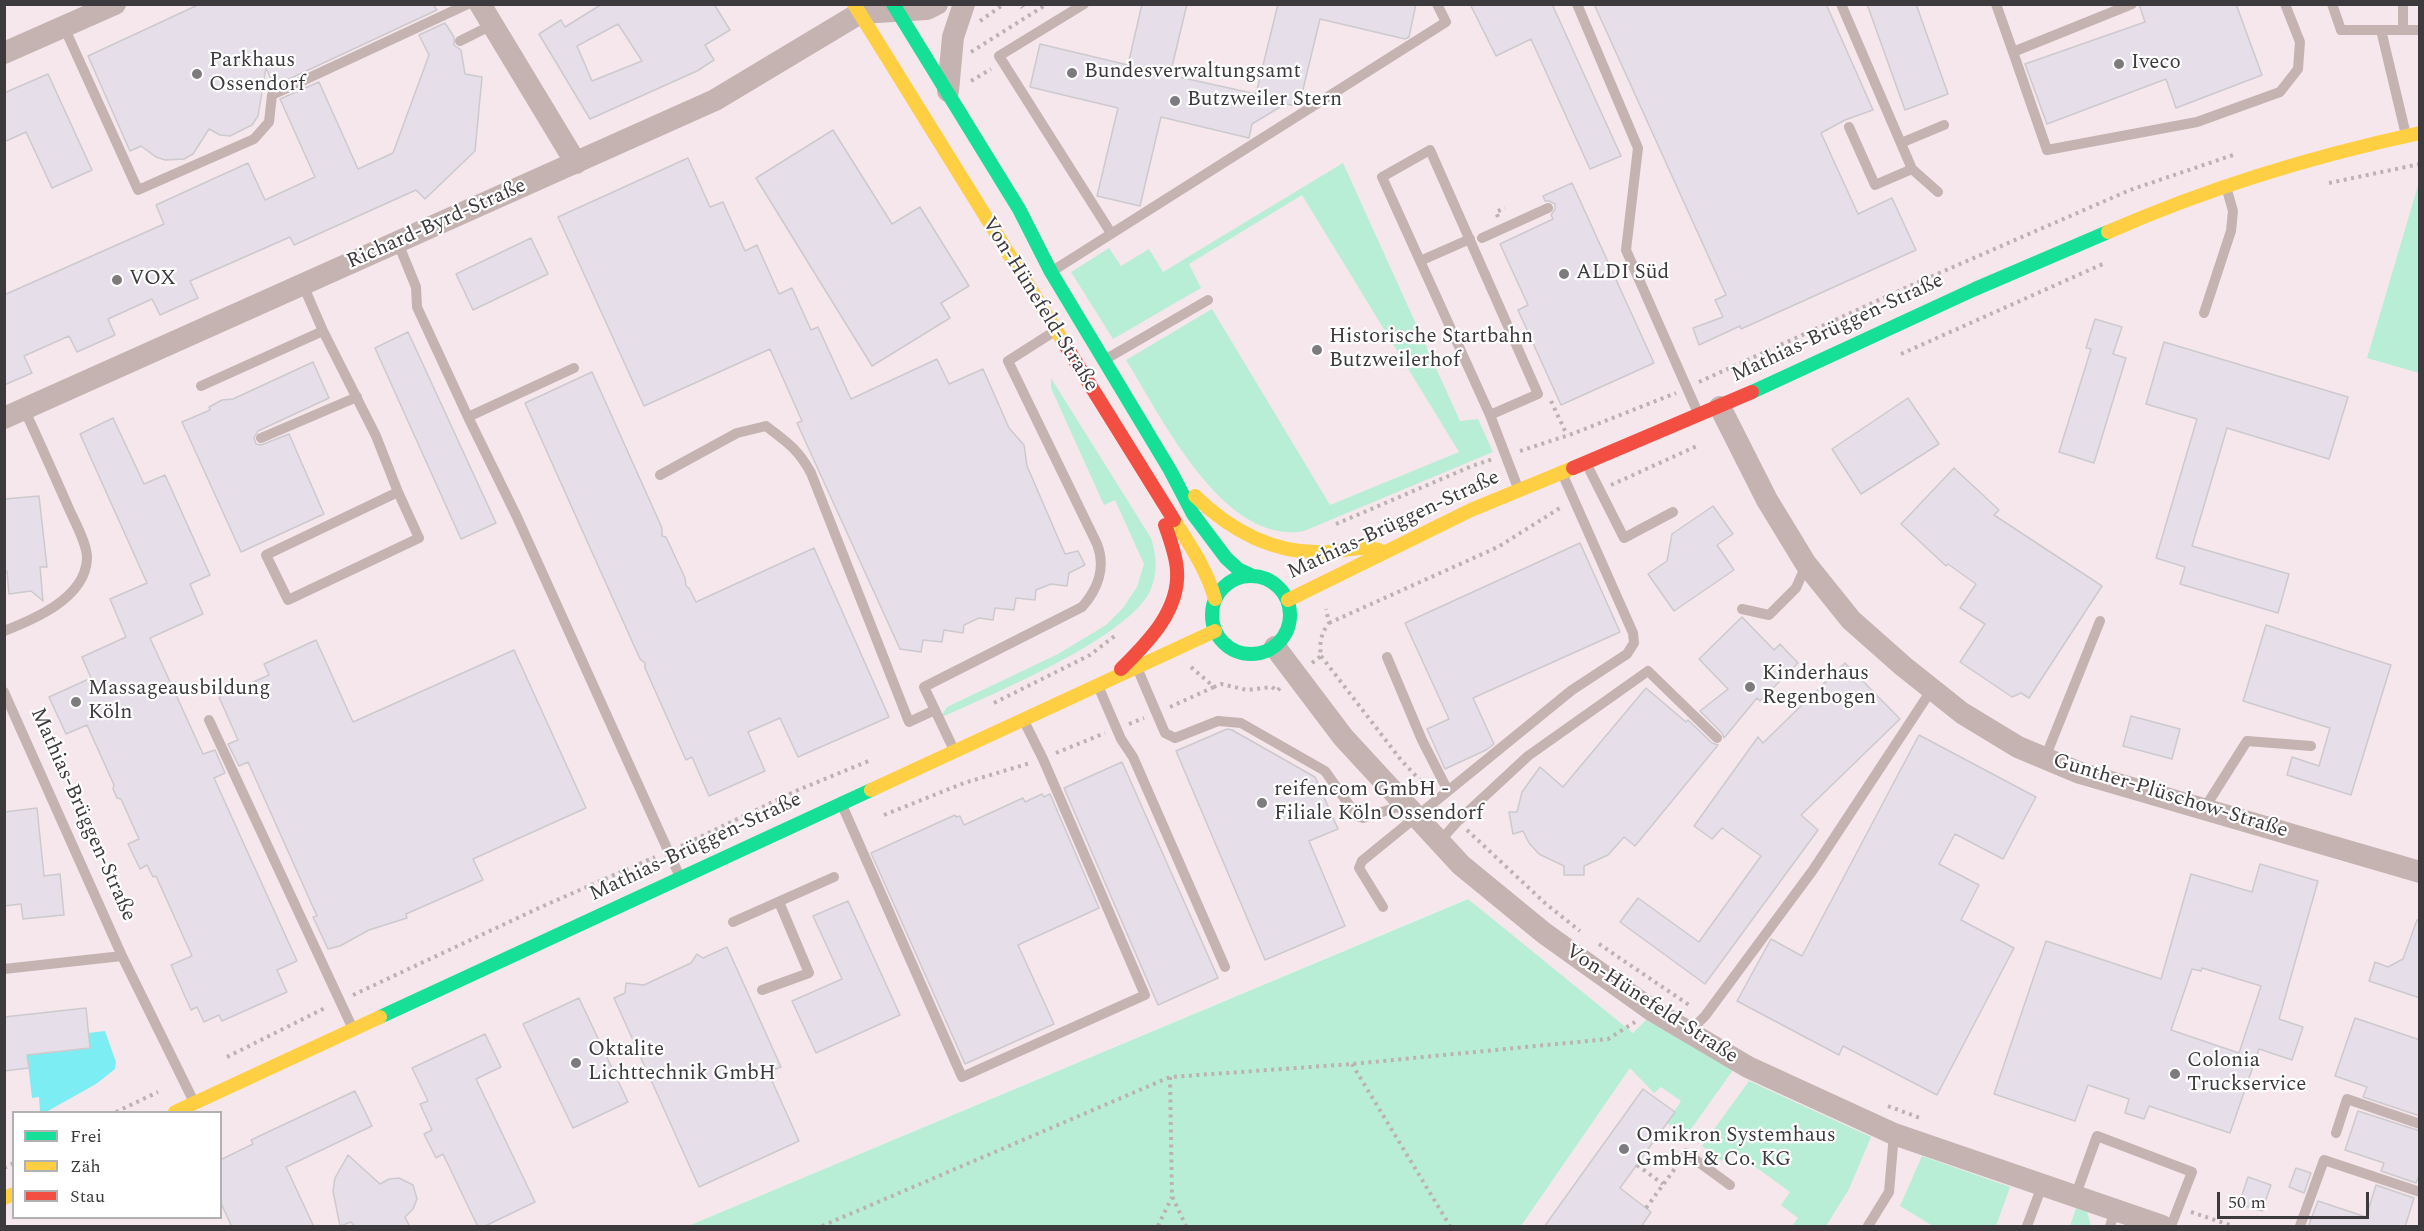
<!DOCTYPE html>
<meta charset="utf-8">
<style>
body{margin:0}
#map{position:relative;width:2424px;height:1231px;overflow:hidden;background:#f7f4f9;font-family:Spectral,serif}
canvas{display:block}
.frame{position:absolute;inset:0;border:6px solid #3d3a3e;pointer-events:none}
.legend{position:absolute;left:12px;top:1111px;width:210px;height:108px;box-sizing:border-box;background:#fff;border:2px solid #b1b0b2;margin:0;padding:8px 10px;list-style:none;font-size:18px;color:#3d3a3e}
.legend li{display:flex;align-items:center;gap:12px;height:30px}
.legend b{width:30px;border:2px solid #b1b0b2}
.scale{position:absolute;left:2217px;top:1192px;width:152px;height:27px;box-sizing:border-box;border:3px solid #3d3a3e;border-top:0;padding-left:8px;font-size:18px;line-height:21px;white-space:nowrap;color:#3d3a3e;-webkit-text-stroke:4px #fff;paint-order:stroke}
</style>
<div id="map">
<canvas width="2424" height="1231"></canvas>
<div class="frame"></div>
<ul class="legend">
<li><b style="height:8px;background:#16e098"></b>Frei</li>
<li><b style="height:8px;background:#ffcf43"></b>Zäh</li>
<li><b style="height:8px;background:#f24e42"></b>Stau</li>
</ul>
<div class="scale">50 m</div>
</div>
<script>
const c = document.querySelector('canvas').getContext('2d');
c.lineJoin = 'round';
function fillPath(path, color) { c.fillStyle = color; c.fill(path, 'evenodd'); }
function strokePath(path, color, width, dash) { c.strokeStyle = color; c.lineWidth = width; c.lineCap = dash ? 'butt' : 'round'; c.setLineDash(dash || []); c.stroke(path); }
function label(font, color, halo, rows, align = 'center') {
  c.font = font + ' Spectral,serif'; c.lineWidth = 4.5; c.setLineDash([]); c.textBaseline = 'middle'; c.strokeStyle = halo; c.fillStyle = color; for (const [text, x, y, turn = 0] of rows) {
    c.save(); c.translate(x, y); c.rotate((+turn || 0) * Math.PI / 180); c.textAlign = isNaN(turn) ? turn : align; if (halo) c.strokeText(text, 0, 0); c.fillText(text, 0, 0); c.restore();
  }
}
fillPath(new Path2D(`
 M 5,5 L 2419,5 L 2419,1226 L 1521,1226 L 1646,1044 L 1467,899 L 688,1226 L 5,1226 ZM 14,1112 L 220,1112 L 220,1218 L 14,1218 Z`), '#f6e7ed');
fillPath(new Path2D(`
 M 1343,163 L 1460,421 L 1478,419 L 1493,452 L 1304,531 C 1223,546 1161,416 1126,360 L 1212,309 L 1330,505 L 1459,452 L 1302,195 L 1189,264 L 1201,288 L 1113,339 L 1071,272 L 1109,248 L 1121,266 L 1149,249 L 1163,272 Z
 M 2419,182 L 2419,373 L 2367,358 Z
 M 1051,378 L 1151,538 C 1157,557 1158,573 1150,591 C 1127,639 990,695 940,718 L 947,707 L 1058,654 L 1106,625 L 1123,608 L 1137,587 L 1144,564 L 1115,500 L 1104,505 L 1051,388 Z
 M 1468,899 L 1633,1033 L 1646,1020 L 1733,1070 L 1686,1136 L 1667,1123 L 1681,1101 L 1661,1087 L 1654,1093 L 1630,1068 L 1521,1226 L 688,1226 Z
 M 1749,1081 L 1871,1137 L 1849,1189 L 1826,1226 L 1792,1226 L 1798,1218 L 1781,1205 L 1790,1192 L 1731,1149 L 1722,1161 L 1702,1146 Z
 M 1922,1156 L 2010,1187 L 1996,1226 L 1933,1226 L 1900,1206 Z
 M 2076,1208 L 2087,1212 L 2091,1226 L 2070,1226 Z`), '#b8eed6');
fillPath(new Path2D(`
 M 105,1031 L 116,1062 L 115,1069 L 96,1084 L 46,1112 L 40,1112 L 39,1097 L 32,1098 L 27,1055 L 90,1048 L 88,1033 Z`), '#7cedf2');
const building = new Path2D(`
 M 200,4 L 433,4 L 437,10 L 274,86 L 266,68 L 258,116 L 252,125 L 230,136 L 220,135 L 209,129 L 193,154 L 184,159 L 165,160 L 156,157 L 141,146 L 130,151 L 88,56 Z
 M 602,4 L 714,4 L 730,30 L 705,45 L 714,60 L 697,71 L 590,119 L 539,34 L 561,20 L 565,27 ZM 618,24 L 642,61 L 592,81 L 577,46 Z
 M 1142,4 L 1187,4 L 1170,75 L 1256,94 L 1278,4 L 1416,4 L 1409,37 L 1405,39 L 1320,19 L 1299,106 L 1285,104 L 1252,124 L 1249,138 L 1161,117 L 1140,206 L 1097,196 L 1118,108 L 1030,87 L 1040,44 L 1128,65 Z
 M 1470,4 L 1552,4 L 1621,156 L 1590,169 L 1531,39 L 1496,56 Z
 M 1594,4 L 1826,4 L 1873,110 L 1845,120 L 1821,133 L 1858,214 L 1892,198 L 1916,250 L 1741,329 L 1740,326 L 1699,345 L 1693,328 L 1723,317 L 1715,300 L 1726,295 Z
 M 1867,4 L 1916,4 L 1948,94 L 1905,110 Z
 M 2139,4 L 2236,4 L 2262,75 L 2176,108 L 2166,79 L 2047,124 L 2025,64 L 2145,22 Z
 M 445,23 L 454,37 L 454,45 L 461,50 L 465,74 L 482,77 L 475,151 L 425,199 L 416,190 L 294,245 L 290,237 L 190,281 L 198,298 L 160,315 L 152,299 L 108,319 L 115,335 L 77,352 L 69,336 L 24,356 L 32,373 L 4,385 L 4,295 L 164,224 L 156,205 L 248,163 L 265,200 L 315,177 L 280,99 L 319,82 L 358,169 L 393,153 L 429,55 L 419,35 Z
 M 48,74 L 92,170 L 52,188 L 26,132 L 4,142 L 4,93 Z
 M 833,130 L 892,224 L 920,207 L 969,286 L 941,303 L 950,318 L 872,366 L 756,178 Z
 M 688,158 L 710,207 L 723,202 L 745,251 L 757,245 L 779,294 L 792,288 L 811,330 L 818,327 L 851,399 L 937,359 L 949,384 L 983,369 L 1009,428 L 1024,445 L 1027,466 L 1065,554 L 1078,551 L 1085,565 L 1069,573 L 1067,586 L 1051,584 L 1036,590 L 1035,600 L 1016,598 L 1014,610 L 995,608 L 993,620 L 979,618 L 964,625 L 963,633 L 944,630 L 942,642 L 923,640 L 921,652 L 900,649 L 797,423 L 802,421 L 770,349 L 644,406 L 558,217 Z
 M 1572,183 L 1654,363 L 1561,405 L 1518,310 L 1528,305 L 1500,244 L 1553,219 L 1551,215 L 1555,209 L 1555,204 L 1549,201 L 1545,201 L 1543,196 Z
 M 531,238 L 548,274 L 473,310 L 456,274 Z
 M 2095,319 L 2122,327 L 2113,354 L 2126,358 L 2094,463 L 2059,452 L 2091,349 L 2086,348 Z
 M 408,332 L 496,523 L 461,539 L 375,348 Z
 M 2164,342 L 2348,397 L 2329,459 L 2227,428 L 2192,546 L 2289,574 L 2278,613 L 2180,584 L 2185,567 L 2156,558 L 2197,419 L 2146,404 Z
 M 313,362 L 329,398 L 258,431 L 254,438 L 256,444 L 261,445 L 289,434 L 324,514 L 241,552 L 182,422 L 210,410 L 209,407 L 222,400 L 233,399 Z
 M 592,372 L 662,528 L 662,536 L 666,537 L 685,578 L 686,586 L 689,588 L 696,602 L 814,548 L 889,717 L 798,757 L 780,718 L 748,732 L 765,771 L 709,796 L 692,757 L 686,760 L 645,668 L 645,663 L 640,659 L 525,403 Z
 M 1908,398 L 1939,444 L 1861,494 L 1832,449 Z
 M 113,418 L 144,484 L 165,475 L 210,575 L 190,584 L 203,614 L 150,638 L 203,754 L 215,750 L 225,773 L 214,778 L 297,961 L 277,970 L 287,992 L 222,1021 L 219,1015 L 204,1022 L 197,1007 L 191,1010 L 171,965 L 192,956 L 156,876 L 153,877 L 147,865 L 140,869 L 128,844 L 139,839 L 121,799 L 117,798 L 113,789 L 114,785 L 87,725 L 66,734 L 49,697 L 91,678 L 82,657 L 126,637 L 110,599 L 147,583 L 80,434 Z
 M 1954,468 L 1999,510 L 1994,515 L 2102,586 L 2029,698 L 2021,693 L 2012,697 L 1960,662 L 1985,624 L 1960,608 L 1976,584 L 1948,564 L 1946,566 L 1901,524 Z
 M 39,496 L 47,567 L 40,567 L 43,601 L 31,591 L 9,594 L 7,571 L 4,572 L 4,499 Z
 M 1713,506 L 1733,534 L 1717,545 L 1734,570 L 1674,611 L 1648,574 L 1667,561 L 1672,534 Z
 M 1580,543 L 1620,632 L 1473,698 L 1494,744 L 1486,750 L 1445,769 L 1427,729 L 1449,719 L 1405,623 Z
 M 1742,617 L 1774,650 L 1780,644 L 1798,663 L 1760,701 L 1757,698 L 1724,738 L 1722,733 L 1700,711 L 1728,689 L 1699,659 Z
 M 2266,625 L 2391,665 L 2351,795 L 2287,775 L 2292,757 L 2319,766 L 2330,728 L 2243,701 Z
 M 316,640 L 353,722 L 514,650 L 586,808 L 473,859 L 483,880 L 406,914 L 407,918 L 369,930 L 340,946 L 328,949 L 313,917 L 317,916 L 248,762 L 239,766 L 228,744 L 238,740 L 219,697 L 269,675 L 264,664 Z
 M 1845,663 L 1900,719 L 1801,815 L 1818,830 L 1705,984 L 1620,922 L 1638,898 L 1699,942 L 1761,856 L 1722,828 L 1712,839 L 1694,826 L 1758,737 L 1763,743 Z
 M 1646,688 L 1686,722 L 1688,720 L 1712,743 L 1718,745 L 1635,846 L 1624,837 L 1608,855 L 1584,866 L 1584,875 L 1564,875 L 1564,866 L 1539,854 L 1529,843 L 1523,831 L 1513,834 L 1509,812 L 1517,812 L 1522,792 L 1540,767 L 1563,787 Z
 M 2131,716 L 2180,729 L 2172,759 L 2123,746 Z
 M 1227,729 L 1232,730 L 1315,777 L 1338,829 L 1309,841 L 1345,926 L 1265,960 L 1176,751 Z
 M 1919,735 L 2036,797 L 2003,859 L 1955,834 L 1939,864 L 1979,885 L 1961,920 L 2014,948 L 1937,1095 L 1843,1046 L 1839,1055 L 1737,1001 L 1771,939 L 1802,956 Z
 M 1122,762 L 1218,978 L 1158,1005 L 1064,788 Z
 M 1042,794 L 1044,797 L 1050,794 L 1099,908 L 1018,945 L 1054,1024 L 965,1064 L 871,853 L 955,815 L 956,817 L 960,816 L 964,825 L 1023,798 L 1025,802 Z
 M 37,808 L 44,876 L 60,874 L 64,915 L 23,919 L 21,904 L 4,906 L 4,812 Z
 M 2260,864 L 2318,881 L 2279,1019 L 2303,1027 L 2292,1060 L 2259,1049 L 2230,1133 L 2149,1106 L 2144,1119 L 2125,1113 L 2129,1099 L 2088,1085 L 2075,1121 L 1994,1094 L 2046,941 L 2161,979 L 2191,874 L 2252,892 ZM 2202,968 L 2261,986 L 2239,1053 L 2171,1030 L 2192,969 L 2201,971 Z
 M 848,901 L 900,1015 L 816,1053 L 792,1001 L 842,979 L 813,916 Z
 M 2417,920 L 2420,920 L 2420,998 L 2369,981 L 2375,962 L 2388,967 L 2403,959 Z
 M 727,947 L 781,1067 L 768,1072 L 799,1141 L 699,1187 L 614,998 L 625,993 L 626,983 L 644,985 L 691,963 L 697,954 L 703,958 Z
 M 579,998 L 628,1102 L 573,1128 L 523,1024 Z
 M 86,1008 L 90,1048 L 27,1055 L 29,1068 L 4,1071 L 4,1017 Z
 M 2355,1018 L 2420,1040 L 2420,1116 L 2363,1097 L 2367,1087 L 2335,1076 Z
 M 485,1034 L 501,1067 L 476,1079 L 535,1202 L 483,1227 L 478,1227 L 443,1154 L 436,1158 L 424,1134 L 432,1130 L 420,1104 L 428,1101 L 412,1068 Z
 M 1643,1089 L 1675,1112 L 1620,1188 L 1651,1212 L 1641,1227 L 1544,1227 Z
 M 355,1091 L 372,1126 L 286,1167 L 314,1227 L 232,1227 L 220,1201 L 220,1160 L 253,1144 L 251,1140 Z
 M 2358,1111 L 2420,1131 L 2420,1173 L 2416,1183 L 2381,1171 L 2384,1163 L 2345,1150 Z
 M 348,1155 L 380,1184 L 389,1179 L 399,1178 L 413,1185 L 417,1199 L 413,1209 L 405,1217 L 410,1227 L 355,1227 L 351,1222 L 340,1226 L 333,1191 L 335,1178 Z
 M 2296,1168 L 2311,1173 L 2304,1193 L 2289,1187 Z
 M 2248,1177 L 2271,1185 L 2262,1211 L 2239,1204 Z
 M 2376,1185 L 2414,1198 L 2405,1227 L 2308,1227 L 2318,1201 L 2366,1217 Z`);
fillPath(building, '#e6dee9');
strokePath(building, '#cccacd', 1.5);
strokePath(new Path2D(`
 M 980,21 L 1004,4
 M 971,52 L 1047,4
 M 971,81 L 991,69
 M 2329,183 L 2420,164
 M 1498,217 L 1496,212 L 1505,208
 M 1469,338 L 1493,328
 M 1901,354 L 2105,263
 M 1699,382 L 1914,284 L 2130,190 L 2233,155
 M 1551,401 L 1567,435
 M 1520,451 L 1572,434 L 1676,393
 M 1611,485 L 1697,446
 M 1336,524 L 1472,466 L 1493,459
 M 1329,623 L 1498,547 L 1563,506
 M 1321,656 L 1401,760 L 1429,790
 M 1312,663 L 1321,656 C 1319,644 1321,633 1329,623 L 1326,609
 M 1191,667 L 1214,687 L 1221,684 L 1247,690 L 1272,687 L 1277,691 L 1280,688
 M 994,703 L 1090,655 L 1116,635
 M 1170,707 L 1214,687
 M 1129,724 L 1144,718
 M 1056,753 L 1105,733
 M 884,815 L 964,783 L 1030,763
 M 1467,830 L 1546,904 L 1580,931
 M 681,846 L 798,790 L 871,760
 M 1599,944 L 1692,1007
 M 353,995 L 541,907 L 655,857
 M 227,1057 L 327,1007
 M 1352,1064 L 1450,1226
 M 1170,1077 L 1172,1196 L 1186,1226
 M 1888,1106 L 1920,1118
 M 116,1112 L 158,1092
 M 1637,1165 L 1663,1184
 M 4,1168 L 14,1163
 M 1646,1208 L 1679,1163
 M 2191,1212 L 2233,1226
 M 822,1226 L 1170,1077 L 1352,1064 L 1608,1039 L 1635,1022
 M 1158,1226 L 1172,1197`), '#bdb2b2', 4, [3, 4.5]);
strokePath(new Path2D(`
 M 1084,4 L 999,56 L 1111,233
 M 1577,4 L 1638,148 L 1626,250 L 1698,413
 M 1841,4 L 1912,169 L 1938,192
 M 1996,4 L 2013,52
 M 2132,4 L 2013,52 L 2047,150 L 2197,122 L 2280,92 L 2298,69 L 2300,42 L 2285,4
 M 2332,4 L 2341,30 L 2420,30
 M 2403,4 L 2403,30
 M 64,27 L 138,190 L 254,139 L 269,122 L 272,95 L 468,4
 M 2381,30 L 2406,135
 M 460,41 L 492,25
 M 1849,127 L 1875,185 L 1912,169
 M 1901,143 L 1944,125
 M 1482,238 L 1548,208
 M 398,243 L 416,287 L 417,307 L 468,417
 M 1420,261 L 1470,239
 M 1054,270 L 1446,22 L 1437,4
 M 2204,313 L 2231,231 L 2233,211 L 2227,190
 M 323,331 L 376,436 L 398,492 L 419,538 L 288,600 L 266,555 L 398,492
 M 1106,359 L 1208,300
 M 574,368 L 468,417 L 517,517 L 680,877
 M 201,386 L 323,331 L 303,285
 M 1490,415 L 1538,394 L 1430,150 L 1382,177 L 1490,415 L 1518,488
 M 261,438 L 357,397
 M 1587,465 L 1624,538 L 1673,512
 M 660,475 L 737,433 L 766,426 C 787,442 798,449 811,473 L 909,722 L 935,710
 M 1742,609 L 1769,615 L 1796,588 L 1806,565
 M 4,631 C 35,619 85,598 87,559 C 88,546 75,522 70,511 C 55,477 40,443 24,409
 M 1387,657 L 1422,740 L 1448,791
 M 1138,670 L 1165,733 L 1175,738 L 1218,721 L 1241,723 L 1325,771 L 1357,816 L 1363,818 L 1404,805
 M 1099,688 L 1121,739 L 1133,757 L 1225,967
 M 4,692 L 122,956 L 193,1100
 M 209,720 L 352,1027
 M 954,750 L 924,687 L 1082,607 C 1098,589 1106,567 1097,544 L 1008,361 L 1055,331
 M 2045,758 L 2100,621
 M 842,805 L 962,1077 L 1145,995 L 1043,759 L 1024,721
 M 2204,809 L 2247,741 L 2311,746
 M 1439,842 L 1458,821 L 1528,756 L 1648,671 L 1717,738
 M 1383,907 L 1359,868 L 1362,861 L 1572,690 L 1627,654 L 1634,643 L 1633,633 L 1562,473
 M 733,922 L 834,877
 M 4,969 L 122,956
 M 762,990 L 809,973 L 779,902
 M 1689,1032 L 1705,1016 L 1813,870 L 1932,689
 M 2336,1133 L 2347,1099 L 2420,1124
 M 1686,1153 L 1730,1185
 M 2075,1197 L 2097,1136 L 2192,1172 L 2171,1226
 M 1868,1226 L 1889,1192 L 1894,1134
 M 2027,1226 L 2042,1186
 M 2110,1226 L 2115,1211
 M 2300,1226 L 2324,1160 L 2420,1192`), '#c4b3b1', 10);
strokePath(new Path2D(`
 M 480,4 L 576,163
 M 4,53 L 115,4
 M 948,91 L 953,37 L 964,4
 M 1720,407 L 1767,500 L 1806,564 L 1851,620 L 1903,666 L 1962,713 L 2018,747 L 2080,773 L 2420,872
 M 4,418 L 715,100 L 860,13 L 927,9 L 937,4
 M 1275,647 L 1343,737 L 1461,865 L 1544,933 L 1653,1011 L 1748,1067 L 1894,1134 L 2162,1226`), '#c4b3b1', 22);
strokePath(new Path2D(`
 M 893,4 L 1019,209 L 1051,272 L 1170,470 L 1193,514 L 1226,558 L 1238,569 L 1251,575
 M 1752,392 L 1975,289 L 2108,232
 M1212 615a39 39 0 1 1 78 0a39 39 0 1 1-78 0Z
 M 380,1017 L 871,790`), '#16e098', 14);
strokePath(new Path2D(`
 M 854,4 L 1064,343
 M 2108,232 C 2208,188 2313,156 2420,133
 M 1195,496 C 1232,532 1275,555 1328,552 C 1346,551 1361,545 1379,550
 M 1174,520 C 1190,545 1207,570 1215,599
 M 1288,600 L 1471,510 L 1573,468
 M 871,790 L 1215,631
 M 175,1112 L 380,1017
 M 4,1198 L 14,1194`), '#ffcf43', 14);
strokePath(new Path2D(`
 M 1064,343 L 1174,520
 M 1573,468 L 1752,392
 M 1121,669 C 1147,643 1180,611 1177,570 C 1176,555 1170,539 1165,525`), '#f24e42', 14);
strokePath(new Path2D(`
 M 1021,8 L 1027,4`), '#b8aeaf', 1.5);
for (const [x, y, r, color] of [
 [2119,64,6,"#7e7b7f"],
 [1072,73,6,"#7e7b7f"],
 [197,74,6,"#7e7b7f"],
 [1175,101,6,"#7e7b7f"],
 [1564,274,6,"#7e7b7f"],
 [117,280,6,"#7e7b7f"],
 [1317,350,6,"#7e7b7f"],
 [1750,687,6,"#7e7b7f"],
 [76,702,6,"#7e7b7f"],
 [1262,803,6,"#7e7b7f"],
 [576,1063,6,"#7e7b7f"],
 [2175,1074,6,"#7e7b7f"],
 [1624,1149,6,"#7e7b7f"]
]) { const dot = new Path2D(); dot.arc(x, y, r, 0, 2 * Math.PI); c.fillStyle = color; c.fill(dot); strokePath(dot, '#fff', 2); }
label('21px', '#3d3a3e', '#fff', [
 ["Parkhaus",209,62],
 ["Ossendorf",209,86],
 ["Iveco",2131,64],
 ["Bundesverwaltungsamt",1084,73],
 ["Butzweiler Stern",1187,101],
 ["ALDI Süd",1576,274],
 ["VOX",129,280],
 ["Historische Startbahn",1329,338],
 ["Butzweilerhof",1329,362],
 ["Kinderhaus",1762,675],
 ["Regenbogen",1762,699],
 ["Massageausbildung",88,690],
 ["Köln",88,714],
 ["reifencom GmbH -",1274,791],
 ["Filiale Köln Ossendorf",1274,815],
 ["Oktalite",588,1051],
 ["Lichttechnik GmbH",588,1075],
 ["Colonia",2187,1062],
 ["Truckservice",2187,1086],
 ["Omikron Systemhaus",1636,1137],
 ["GmbH & Co. KG",1636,1161]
], 'left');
label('21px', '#3d3a3e', '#fff', [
 ["Richard-Byrd-Straße",437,225,-24],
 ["Von-Hünefeld-Straße",1039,305,58],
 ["Mathias-Brüggen-Straße",1838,329,-25],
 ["Mathias-Brüggen-Straße",1394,526,-25],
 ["Gunther-Plüschow-Straße",2170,797,17],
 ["Mathias-Brüggen-Straße",82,815,66],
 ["Mathias-Brüggen-Straße",696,848,-25],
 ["Von-Hünefeld-Straße",1651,1005,33]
]);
</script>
